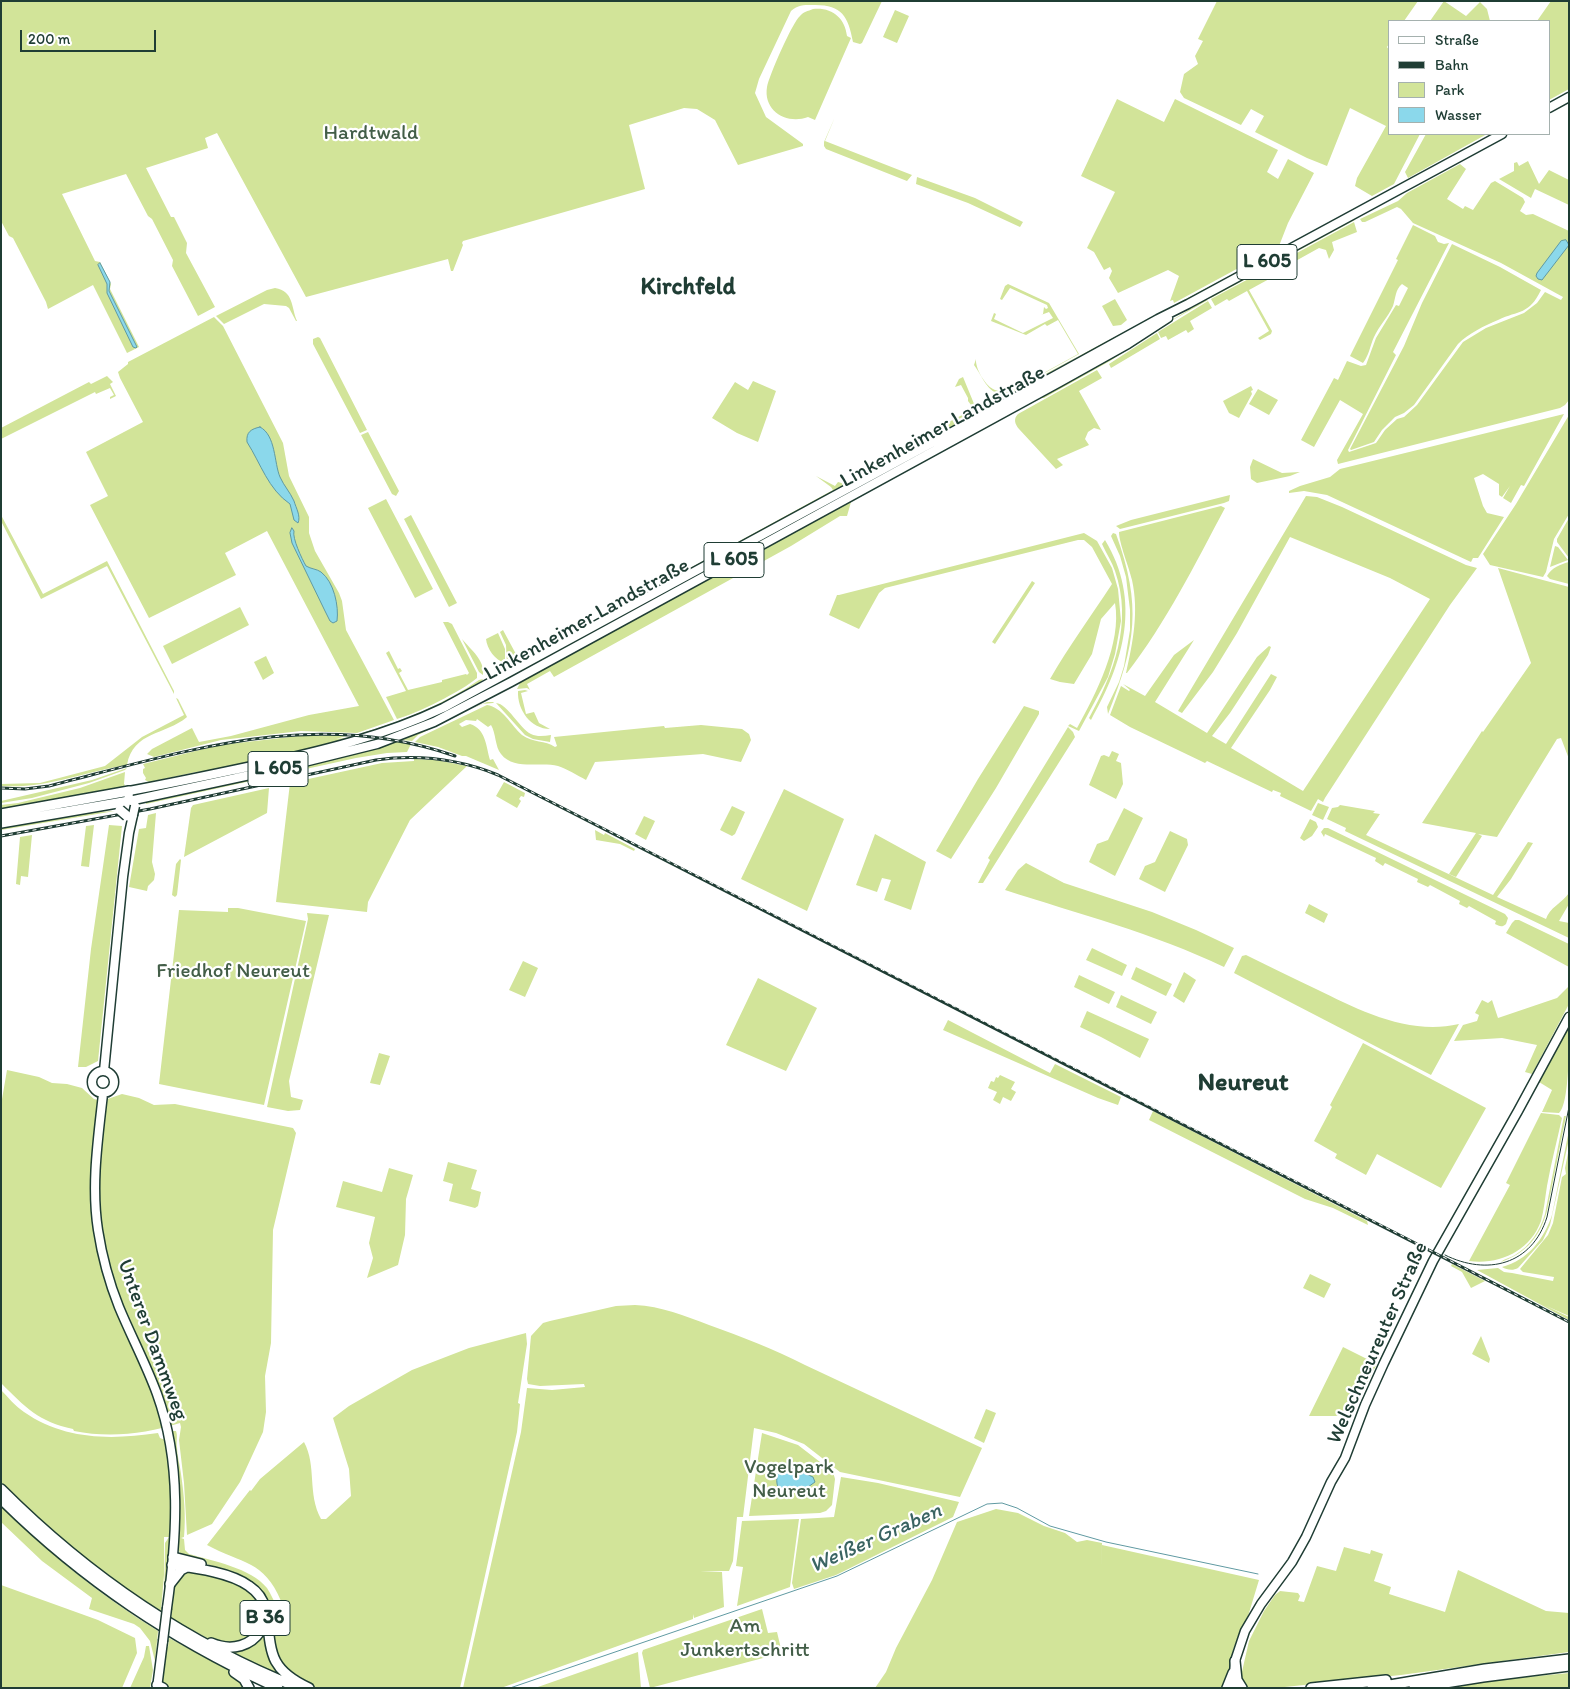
<!DOCTYPE html>
<meta charset="utf-8">
<style>
body{margin:0}
#map{position:relative;width:1570px;height:1689px;overflow:hidden;background:#fff;font-family:Itim,sans-serif}
canvas{display:block}
.frame{position:absolute;inset:0;border:2px solid #1f3d34;pointer-events:none}
.legend{position:absolute;left:1388px;top:20px;width:162px;height:115px;box-sizing:border-box;background:#fff;border:1px solid #a5b1ae;margin:0;padding:6px 9px;list-style:none;font-size:15px;color:#1f3d34}
.legend li{display:flex;align-items:center;gap:10px;height:25px}
.legend b{width:25px;border:1px solid #a5b1ae}
.scale{position:absolute;left:20px;top:30px;width:136px;height:22px;box-sizing:border-box;border:2px solid #1f3d34;border-top:0;padding-left:6px;font-size:15px;line-height:18px;white-space:nowrap;color:#1f3d34;-webkit-text-stroke:4px #fff;paint-order:stroke}
</style>
<div id="map">
<canvas width="1570" height="1689"></canvas>
<div class="frame"></div>
<ul class="legend">
<li><b style="height:6px;background:#fff"></b>Straße</li>
<li><b style="height:6px;background:#1f3d34"></b>Bahn</li>
<li><b style="height:14px;background:#d2e499"></b>Park</li>
<li><b style="height:14px;background:#8bd8eb"></b>Wasser</li>
</ul>
<div class="scale">200 m</div>
</div>
<script>
const c = document.querySelector('canvas').getContext('2d');
c.lineJoin = 'round';
function fillPath(path, color) { c.fillStyle = color; c.fill(path, 'evenodd'); }
function strokePath(path, color, width, dash) { c.strokeStyle = color; c.lineWidth = width; c.lineCap = dash ? 'butt' : 'round'; c.setLineDash(dash || []); c.stroke(path); }
function label(font, color, halo, rows, align = 'center') {
  c.font = font + ' Itim,sans-serif'; c.lineWidth = 4.5; c.setLineDash([]); c.textBaseline = 'middle'; c.strokeStyle = halo; c.fillStyle = color; for (const [text, x, y, turn = 0] of rows) {
    c.save(); c.translate(x, y); c.rotate((+turn || 0) * Math.PI / 180); c.textAlign = isNaN(turn) ? turn : align; if (halo) c.strokeText(text, 0, 0); c.fillText(text, 0, 0); c.restore();
  }
}
fillPath(new Path2D(`
 M 1,1 L 882,1 L 862,43 L 860,44 L 853,42 C 848,15 841,4 812,5 C 803,5 798,5 791,11 L 759,79 L 755,93 L 766,117 L 803,144 L 803,146 L 738,165 L 715,120 L 697,109 L 684,108 L 629,125 L 645,189 L 463,241 L 462,243 L 463,245 L 453,271 L 451,271 L 448,259 L 306,297 L 217,133 L 205,138 L 208,148 L 146,168 L 171,217 L 174,217 L 187,243 L 186,253 L 215,307 L 198,316 L 172,266 L 173,260 L 152,219 L 148,216 L 126,174 L 62,194 L 95,261 L 100,262 L 111,284 L 110,289 L 139,347 L 127,353 L 93,285 L 48,309 L 46,302 L 13,238 L 9,236 L 1,221 Z
 M 1217,1 L 1418,1 L 1404,21 L 1389,21 L 1389,44 L 1387,47 L 1389,50 L 1389,134 L 1420,134 L 1394,184 L 1372,196 L 1355,186 L 1357,178 L 1386,126 L 1350,108 L 1327,166 L 1307,158 L 1255,132 L 1264,116 L 1251,109 L 1241,125 L 1184,98 L 1180,92 L 1184,74 L 1198,64 L 1195,56 L 1203,41 L 1198,39 Z
 M 1444,1 L 1466,16 L 1480,2 L 1487,9 L 1490,21 L 1430,21 Z
 M 1551,1 L 1569,1 L 1569,89 L 1549,100 L 1549,21 L 1537,21 Z
 M 813,9 C 832,7 845,18 847,36 L 851,38 L 815,120 L 808,117 C 787,125 763,111 767,87 C 769,76 792,23 800,16 C 803,12 808,11 813,9 Z
 M 895,10 L 909,16 L 897,43 L 883,37 Z
 M 1117,99 L 1164,122 L 1175,99 L 1278,150 L 1267,172 L 1278,179 L 1288,159 L 1314,173 L 1288,223 L 1279,246 L 1174,303 L 1173,300 L 1170,301 L 1179,276 L 1168,270 L 1118,293 L 1109,278 L 1112,271 L 1110,267 L 1104,270 L 1094,252 L 1087,248 L 1115,192 L 1081,176 Z
 M 835,117 L 825,141 L 912,175 L 907,181 L 826,149 L 824,146 L 824,142 Z
 M 1426,134 L 1487,134 L 1408,178 L 1405,172 Z
 M 1528,161 L 1539,184 L 1549,170 L 1569,180 L 1569,205 L 1535,189 L 1531,198 L 1499,179 L 1514,171 L 1514,163 L 1517,162 L 1519,166 Z
 M 1460,164 L 1466,169 L 1447,199 L 1463,209 L 1465,206 L 1473,210 L 1491,183 L 1495,181 L 1523,198 L 1525,202 L 1520,211 L 1526,215 L 1533,214 L 1569,231 L 1569,400 L 1565,405 L 1560,408 L 1338,464 L 1337,460 L 1363,414 L 1340,400 L 1314,447 L 1301,440 L 1334,378 L 1338,380 L 1347,361 L 1361,366 L 1366,365 L 1376,338 L 1396,305 L 1399,306 L 1408,288 L 1402,284 C 1395,290 1396,297 1393,306 C 1388,317 1379,326 1374,337 C 1370,346 1369,355 1363,363 L 1350,356 L 1398,260 L 1396,259 L 1413,225 L 1435,236 L 1438,242 L 1444,244 L 1449,243 L 1393,352 L 1396,355 L 1348,450 L 1349,452 L 1376,443 L 1385,430 L 1397,419 L 1404,417 L 1417,405 L 1463,342 L 1486,328 L 1524,313 L 1537,303 L 1545,292 L 1561,300 L 1563,297 L 1501,263 L 1413,223 L 1401,209 L 1397,207 L 1365,222 L 1362,222 L 1360,219 L 1398,201 L 1407,193 Z
 M 917,177 L 975,198 L 1023,222 L 1020,227 L 968,203 L 916,184 Z
 M 1354,220 L 1355,220 L 1211,298 L 1212,296 Z
 M 1354,222 L 1357,232 L 1332,242 L 1334,250 L 1329,259 L 1326,250 L 1319,248 L 1274,273 L 1271,267 Z
 M 1291,243 L 1099,348 L 1080,356 L 1010,394 L 1004,396 Z
 M 1452,244 L 1500,267 L 1541,290 C 1529,315 1519,310 1498,320 C 1484,326 1469,333 1458,344 L 1414,405 L 1404,413 L 1395,417 L 1382,430 L 1374,442 L 1351,450 L 1350,449 L 1404,346 L 1422,303 Z
 M 1269,268 L 1272,274 L 1271,278 L 1249,290 L 1272,331 L 1271,334 L 1260,340 L 1258,338 L 1269,331 L 1247,291 L 1229,301 L 1227,299 L 1215,306 L 1211,299 Z
 M 1008,284 L 1049,303 L 1079,354 L 1010,392 C 989,400 984,378 974,365 L 976,359 C 975,368 985,385 993,389 C 998,392 1004,391 1009,392 L 1078,354 L 1058,320 L 1047,326 L 1045,324 L 1026,335 L 991,321 L 994,313 L 996,314 L 994,319 L 1023,333 L 1053,318 L 1049,312 L 1041,315 L 1043,314 L 1044,307 L 1046,309 L 1048,308 L 1047,305 L 1010,288 L 1002,300 L 1000,299 L 1005,286 Z
 M 275,288 C 294,291 291,307 297,321 L 296,321 L 289,308 L 286,306 L 264,304 L 224,324 L 216,316 L 267,290 Z
 M 1115,299 L 1127,320 L 1121,325 L 1113,326 L 1102,306 Z
 M 1205,300 L 1208,300 L 1173,320 L 1110,361 L 1044,398 L 1041,398 L 1046,393 L 1108,359 Z
 M 1208,301 L 1212,308 L 1190,321 L 1194,329 L 1188,333 L 1186,330 L 1168,340 L 1166,336 L 1161,338 L 1158,332 Z
 M 214,317 L 223,326 L 283,443 L 289,476 L 309,517 L 309,533 L 315,551 L 339,593 L 342,601 L 346,630 L 394,720 L 357,733 L 301,731 L 221,740 L 154,757 L 147,754 L 152,749 L 192,728 L 199,742 L 231,736 L 309,715 L 359,706 L 267,531 L 225,553 L 236,575 L 149,618 L 90,505 L 108,496 L 86,452 L 143,422 L 120,378 L 118,372 L 128,364 L 128,362 Z
 M 1157,333 L 1160,339 L 1111,368 L 1109,364 Z
 M 318,337 L 320,338 L 367,430 L 360,433 L 313,344 L 313,339 Z
 M 1097,370 L 1102,378 L 1079,391 L 1101,430 L 1094,428 L 1088,432 L 1085,439 L 1089,445 L 1057,459 L 1063,465 L 1056,469 L 1019,429 C 1015,424 1013,419 1018,414 Z
 M 107,376 L 113,382 L 110,384 L 116,396 L 110,399 L 110,397 L 114,395 L 110,388 L 96,394 L 95,392 L 1,439 L 1,428 L 89,382 L 91,384 Z
 M 963,377 L 977,411 L 974,415 L 950,428 L 947,423 L 964,414 L 965,411 L 969,411 L 972,408 L 971,405 L 968,401 L 968,398 L 961,385 L 955,387 L 959,379 Z
 M 753,381 L 776,391 L 758,442 L 737,433 L 712,418 L 735,382 L 748,390 Z
 M 1251,386 L 1253,390 L 1251,391 L 1252,394 L 1239,418 L 1229,413 L 1223,401 Z
 M 1258,389 L 1278,400 L 1269,415 L 1249,404 Z
 M 1564,414 L 1524,486 L 1521,485 L 1511,503 L 1503,498 L 1510,486 L 1502,497 L 1499,495 L 1499,484 L 1483,474 L 1474,478 L 1483,506 L 1487,513 L 1504,517 L 1478,558 L 1473,558 L 1471,562 L 1327,495 L 1304,491 L 1289,493 L 1289,491 L 1300,486 L 1330,477 L 1340,469 Z
 M 1569,415 L 1569,514 L 1554,539 L 1546,572 L 1543,577 L 1490,565 L 1483,554 L 1516,504 Z
 M 368,432 L 399,491 L 396,496 L 392,494 L 361,435 Z
 M 922,452 L 901,466 L 512,678 L 569,645 L 581,636 Z
 M 1253,459 L 1282,473 L 1300,472 L 1290,476 L 1257,483 L 1251,479 L 1250,467 Z
 M 922,462 L 851,502 L 847,516 L 840,516 L 791,546 L 554,677 L 550,671 L 527,684 L 530,690 L 527,688 L 517,689 L 522,679 L 908,468 Z
 M 816,476 L 835,486 L 838,482 L 845,484 L 850,482 L 852,483 L 578,632 L 563,638 L 515,664 L 507,666 L 506,645 L 500,632 L 503,630 L 517,656 L 541,647 L 542,649 L 833,490 L 831,487 Z
 M 1230,495 L 1229,501 L 1224,503 L 1120,529 L 1116,526 L 1131,520 Z
 M 1306,496 L 1317,497 L 1342,507 L 1466,565 L 1477,568 L 1450,605 L 1325,798 L 1323,802 L 1318,799 L 1311,811 L 1280,796 L 1281,793 L 1273,790 L 1272,792 L 1207,761 L 1205,763 L 1130,727 L 1110,715 L 1121,686 L 1129,691 L 1130,690 L 1123,684 L 1145,696 L 1174,655 L 1194,640 L 1155,702 L 1207,733 L 1257,657 L 1269,646 L 1271,647 L 1268,655 L 1230,713 L 1212,736 L 1226,744 L 1271,674 L 1277,677 L 1270,690 L 1231,748 L 1303,791 L 1430,599 L 1390,578 L 1290,537 L 1237,633 L 1213,672 L 1182,713 L 1178,711 Z
 M 386,499 L 433,589 L 415,598 L 368,508 Z
 M 1221,506 L 1225,508 C 1195,564 1166,623 1127,673 L 1126,673 C 1133,642 1139,612 1132,580 C 1129,567 1119,543 1119,532 Z
 M 1,515 L 43,594 L 107,561 L 174,691 L 174,694 L 107,566 L 41,599 L 1,521 Z
 M 411,515 L 457,603 L 449,607 L 404,519 Z
 M 1569,518 L 1569,558 L 1557,542 L 1557,539 Z
 M 1084,533 L 1097,541 L 1112,568 L 1118,589 L 1121,621 L 1115,654 L 1108,677 L 1079,731 L 1068,726 L 1070,724 L 1077,728 C 1096,694 1122,643 1115,603 L 1101,619 L 1092,654 L 1074,684 L 1060,682 L 1050,679 C 1069,646 1091,616 1112,584 L 1092,547 L 1084,540 L 1078,540 L 885,588 L 879,593 L 859,629 L 829,615 L 837,595 L 839,595 Z
 M 1113,533 L 1116,534 C 1142,606 1136,644 1108,714 L 1107,707 L 1119,682 L 1124,666 L 1130,630 L 1130,610 L 1126,577 L 1120,556 L 1111,536 Z
 M 1105,540 C 1142,601 1124,662 1091,720 L 1089,718 C 1114,673 1133,623 1115,571 C 1112,562 1106,553 1102,544 Z
 M 1555,546 L 1558,547 L 1568,560 L 1550,567 Z
 M 1569,562 L 1569,584 L 1550,579 L 1547,576 C 1551,568 1561,564 1569,562 Z
 M 1498,568 L 1569,587 L 1569,759 L 1561,738 L 1557,739 L 1497,837 L 1478,834 L 1482,836 L 1456,877 L 1449,874 L 1476,833 L 1422,823 L 1482,731 L 1483,732 L 1531,663 Z
 M 1032,581 L 1035,583 L 995,644 L 992,642 Z
 M 240,607 L 249,625 L 172,664 L 163,646 Z
 M 443,622 L 448,622 L 452,624 L 477,673 L 477,678 C 462,691 416,714 397,719 L 386,697 L 406,691 L 386,653 L 389,651 L 398,669 L 400,668 L 402,671 L 399,673 L 408,690 L 442,682 L 442,680 L 466,674 L 467,675 L 469,673 Z
 M 498,633 L 505,649 L 505,663 C 495,660 487,649 486,639 Z
 M 462,639 C 471,650 485,660 483,675 L 479,672 Z
 M 266,656 L 274,673 L 263,680 L 254,662 Z
 M 483,679 L 479,685 L 413,717 L 367,734 L 362,733 C 403,721 444,704 479,680 Z
 M 525,690 L 528,691 L 521,693 L 526,714 L 534,712 L 539,723 L 550,729 C 531,729 517,710 518,691 Z
 M 176,698 L 178,699 L 187,717 C 166,735 133,731 127,765 C 84,772 46,789 1,786 L 1,784 L 40,783 L 105,766 L 142,737 L 184,715 Z
 M 487,702 L 494,702 L 493,703 L 482,704 L 418,735 L 412,741 L 402,740 L 439,724 Z
 M 496,703 C 508,704 519,728 531,734 C 537,737 544,736 551,735 L 550,742 L 533,739 L 525,735 Z
 M 487,705 C 502,707 511,725 522,735 C 533,743 545,740 555,747 L 557,746 L 554,737 L 664,726 L 665,728 L 701,725 L 742,729 L 749,734 L 751,740 L 741,762 L 703,754 L 595,762 L 586,780 C 577,775 567,769 558,766 C 541,761 514,771 501,754 C 495,747 496,733 491,725 L 488,727 L 477,719 L 476,721 L 466,720 L 459,724 L 462,727 L 470,724 C 486,729 486,746 490,760 L 493,759 L 499,770 L 466,756 L 462,756 L 438,747 L 415,742 L 420,737 Z
 M 1024,706 L 1039,711 L 1039,714 L 996,788 L 951,859 L 936,851 L 978,779 Z
 M 1068,727 L 1073,732 L 1075,737 L 983,883 L 978,883 L 990,860 L 988,858 Z
 M 349,735 L 336,739 L 359,736 L 302,751 L 225,769 L 196,772 L 149,782 L 145,780 L 146,778 L 143,773 L 143,769 L 145,768 L 143,764 L 220,745 L 299,736 Z
 M 399,741 L 411,744 L 407,752 L 387,753 L 356,758 L 146,804 L 146,802 C 231,785 316,766 399,741 Z
 M 1112,751 L 1119,754 L 1116,761 L 1121,763 L 1123,784 L 1116,799 L 1089,785 L 1101,756 L 1104,755 L 1109,757 Z
 M 414,759 L 436,760 L 467,766 L 410,820 L 368,902 L 367,912 L 276,902 L 290,783 L 382,763 L 414,761 Z
 M 127,768 L 125,770 L 89,783 L 32,798 L 1,803 L 1,801 L 92,780 Z
 M 125,772 L 124,784 L 125,785 L 121,789 L 1,810 L 1,805 L 18,803 L 80,788 Z
 M 504,782 L 525,793 L 524,797 L 521,796 L 519,799 L 521,801 L 517,808 L 496,796 Z
 M 269,788 L 267,813 L 184,857 L 191,808 L 193,805 Z
 M 784,789 L 844,819 L 807,911 L 741,879 Z
 M 1318,803 L 1329,807 L 1323,820 L 1312,815 Z
 M 1340,805 L 1375,811 L 1373,813 L 1380,814 L 1366,835 L 1493,895 L 1528,842 L 1533,843 L 1511,879 L 1497,897 L 1546,919 C 1549,908 1562,903 1569,893 L 1569,904 L 1559,921 L 1569,923 L 1569,938 L 1345,831 L 1346,828 L 1327,819 L 1332,808 L 1338,807 Z
 M 732,806 L 745,812 L 735,834 L 732,836 L 720,830 Z
 M 1124,808 L 1143,818 L 1115,876 L 1089,862 L 1097,844 L 1108,840 Z
 M 115,811 L 1,830 L 1,827 L 98,812 Z
 M 156,813 L 152,862 L 155,874 L 154,880 L 148,886 L 147,891 L 129,887 L 139,829 L 146,828 L 148,815 Z
 M 644,816 L 655,821 L 646,840 L 635,834 Z
 M 1310,819 L 1316,822 L 1318,827 L 1312,836 L 1304,841 L 1300,838 Z
 M 94,825 L 89,867 L 81,866 L 86,826 Z
 M 109,825 L 122,826 L 98,1061 L 86,1067 L 78,1067 L 91,949 Z
 M 1324,828 L 1328,828 L 1505,914 L 1508,918 L 1506,924 C 1502,928 1499,926 1495,924 L 1496,921 L 1469,906 L 1467,908 L 1459,904 L 1460,901 L 1430,885 L 1428,887 L 1417,882 L 1418,879 L 1385,863 L 1383,866 L 1375,861 L 1376,858 L 1325,834 L 1324,837 L 1321,832 Z
 M 595,830 L 604,835 L 605,833 L 635,849 L 634,851 L 620,844 L 596,840 Z
 M 1170,831 L 1187,839 L 1188,845 L 1165,892 L 1139,879 L 1145,866 L 1155,862 Z
 M 875,834 L 926,862 L 911,910 L 884,900 L 891,880 L 882,878 L 877,892 L 856,885 Z
 M 32,835 L 28,877 L 21,876 L 20,885 L 16,884 L 20,837 Z
 M 180,859 L 181,860 L 177,895 L 175,897 L 172,895 L 176,864 Z
 M 1026,863 L 1064,883 L 1152,912 L 1196,930 L 1234,948 L 1224,967 C 1153,933 1079,914 1005,890 L 1018,870 Z
 M 1309,904 L 1328,914 L 1324,923 L 1305,913 Z
 M 228,908 L 238,908 L 306,921 L 264,1105 L 159,1084 L 179,910 L 228,912 Z
 M 307,913 L 329,915 L 289,1081 L 291,1097 L 303,1100 L 300,1110 L 288,1111 L 267,1107 L 308,919 Z
 M 1515,920 L 1519,920 L 1569,944 L 1569,967 L 1506,933 L 1512,923 Z
 M 1092,948 L 1127,965 L 1122,976 L 1086,960 Z
 M 1246,955 C 1269,966 1292,978 1316,989 C 1359,1010 1409,1036 1459,1024 L 1431,1075 L 1234,973 L 1242,956 Z
 M 523,961 L 538,968 L 525,997 L 509,990 Z
 M 1136,967 L 1172,984 L 1166,996 L 1131,979 Z
 M 1184,972 L 1196,980 L 1184,1003 L 1173,996 Z
 M 1079,975 L 1115,992 L 1109,1004 L 1074,987 Z
 M 758,978 L 817,1008 L 786,1071 L 726,1045 Z
 M 1569,986 L 1569,1004 L 1532,1074 L 1525,1072 L 1537,1045 L 1502,1038 L 1454,1041 L 1463,1025 L 1477,1021 L 1479,1015 L 1475,1013 L 1482,1000 L 1488,1003 L 1492,1000 L 1498,1018 L 1557,998 Z
 M 1121,995 L 1157,1012 L 1151,1024 L 1116,1007 Z
 M 1087,1011 L 1149,1039 L 1140,1058 L 1101,1037 L 1080,1027 Z
 M 948,1020 L 1050,1073 L 1055,1064 L 1121,1097 L 1118,1105 L 1098,1098 L 943,1030 Z
 M 1569,1022 C 1569,1039 1570,1104 1559,1113 L 1542,1112 L 1552,1090 L 1539,1082 L 1539,1078 Z
 M 1363,1043 L 1486,1108 L 1441,1188 L 1377,1154 L 1366,1175 L 1335,1158 L 1337,1154 L 1314,1141 L 1332,1107 L 1330,1105 Z
 M 379,1053 L 390,1056 L 380,1085 L 370,1083 Z
 M 7,1070 L 39,1077 L 52,1083 L 67,1084 L 82,1088 L 94,1099 L 102,1101 L 122,1094 L 139,1098 L 154,1105 L 175,1104 L 293,1128 L 296,1133 L 273,1230 L 271,1343 L 265,1376 L 266,1412 L 263,1432 L 240,1482 L 212,1524 L 187,1535 L 184,1483 L 179,1440 L 181,1427 L 180,1423 C 146,1434 109,1438 74,1431 L 73,1429 C 39,1422 25,1407 1,1383 L 1,1105 Z
 M 1000,1075 L 1015,1082 L 1011,1089 L 1016,1092 L 1011,1101 L 1003,1097 L 1000,1104 L 993,1100 L 997,1092 L 988,1088 L 991,1081 L 994,1082 L 996,1077 L 998,1078 Z
 M 1153,1111 L 1367,1221 L 1368,1225 L 1333,1208 L 1305,1199 L 1149,1120 Z
 M 1541,1113 L 1559,1115 L 1562,1118 C 1557,1141 1551,1163 1547,1186 C 1545,1198 1544,1210 1541,1221 C 1530,1251 1500,1265 1469,1261 L 1510,1185 L 1506,1183 Z
 M 1564,1116 L 1566,1116 L 1547,1211 C 1540,1237 1526,1253 1501,1262 C 1504,1259 1510,1258 1515,1255 C 1530,1246 1540,1231 1545,1214 Z
 M 1569,1130 L 1569,1139 L 1550,1225 L 1543,1240 L 1518,1268 C 1513,1271 1507,1270 1502,1267 C 1528,1260 1544,1239 1552,1215 Z
 M 1569,1148 L 1569,1316 L 1544,1305 L 1569,1317 L 1569,1320 L 1477,1270 L 1498,1268 L 1504,1272 L 1512,1273 L 1553,1281 L 1554,1277 L 1523,1272 L 1520,1269 L 1548,1235 L 1553,1223 L 1562,1177 L 1566,1174 L 1565,1168 Z
 M 448,1162 L 477,1170 L 471,1189 L 481,1192 L 478,1206 L 475,1208 L 449,1201 L 453,1184 L 443,1181 Z
 M 389,1168 L 413,1175 L 406,1199 L 405,1235 L 398,1265 L 367,1278 L 373,1258 L 369,1243 L 375,1217 L 336,1207 L 343,1181 L 382,1192 Z
 M 1452,1264 L 1485,1281 L 1471,1288 L 1462,1272 L 1451,1266 Z
 M 1310,1274 L 1331,1284 L 1324,1298 L 1303,1288 Z
 M 635,1305 C 661,1306 685,1316 709,1325 C 742,1337 774,1349 805,1365 L 982,1448 L 960,1497 L 840,1472 L 804,1444 L 776,1433 L 754,1428 L 743,1517 L 737,1517 L 733,1561 L 729,1571 L 700,1571 L 722,1572 L 724,1607 L 694,1618 L 693,1614 L 693,1619 L 501,1688 L 463,1688 L 521,1432 L 527,1388 L 552,1390 L 585,1387 L 584,1384 L 540,1386 L 528,1384 L 527,1379 L 531,1336 L 543,1323 L 550,1321 L 616,1306 Z
 M 526,1333 L 527,1344 L 518,1403 L 520,1404 L 517,1432 L 460,1688 L 314,1688 C 305,1684 287,1675 281,1667 C 278,1662 272,1644 270,1638 C 266,1620 273,1602 258,1587 C 244,1573 204,1564 184,1557 L 180,1554 L 178,1547 L 179,1500 L 172,1431 L 176,1431 C 178,1436 176,1441 177,1447 C 177,1456 180,1465 181,1474 C 184,1494 186,1517 184,1537 L 181,1538 L 184,1539 L 185,1550 L 189,1554 C 213,1561 251,1568 267,1588 C 271,1594 274,1602 278,1608 L 281,1601 C 264,1560 242,1564 207,1545 L 250,1490 L 251,1491 L 260,1479 L 304,1442 C 317,1466 307,1493 321,1519 L 326,1519 L 351,1496 L 349,1469 L 333,1418 L 349,1406 L 412,1370 L 469,1348 Z
 M 1481,1336 L 1490,1359 L 1489,1363 L 1472,1354 Z
 M 1343,1347 L 1377,1364 L 1352,1410 L 1336,1416 L 1309,1416 Z
 M 1,1390 C 8,1397 15,1406 24,1412 C 64,1440 111,1440 158,1433 L 160,1438 L 165,1440 L 169,1469 L 172,1531 L 164,1605 L 165,1543 L 169,1537 L 164,1537 L 164,1575 L 161,1611 C 102,1574 49,1532 1,1482 Z
 M 986,1409 L 996,1413 L 984,1443 L 974,1438 Z
 M 762,1433 L 798,1445 L 833,1472 L 835,1479 L 832,1505 L 826,1511 L 820,1513 L 749,1516 Z
 M 841,1477 L 878,1483 L 959,1502 L 953,1517 L 836,1575 L 794,1589 L 792,1583 L 801,1519 L 834,1517 Z
 M 1,1505 C 48,1553 101,1596 158,1631 L 155,1661 L 150,1641 L 140,1628 L 134,1624 L 89,1609 L 92,1598 L 42,1561 L 1,1522 Z
 M 996,1509 L 1018,1513 L 1044,1526 L 1065,1533 L 1077,1542 L 1087,1540 L 1102,1543 L 1101,1577 L 1102,1545 L 1259,1580 L 1245,1626 L 1238,1636 L 1233,1650 L 1228,1682 L 1225,1688 L 875,1688 L 886,1672 L 896,1648 L 932,1580 L 957,1522 Z
 M 799,1519 L 790,1587 L 737,1606 L 743,1567 L 736,1566 L 742,1521 Z
 M 1344,1547 L 1370,1554 L 1371,1550 L 1383,1554 L 1374,1581 L 1391,1587 L 1389,1594 L 1445,1612 L 1458,1570 L 1546,1611 L 1569,1613 L 1569,1652 L 1401,1675 L 1275,1688 L 1248,1688 L 1244,1685 L 1241,1676 L 1249,1641 L 1264,1611 L 1275,1595 L 1280,1591 L 1298,1593 L 1300,1596 L 1298,1601 L 1304,1602 L 1317,1566 L 1336,1571 Z
 M 184,1570 L 224,1576 L 253,1591 L 263,1611 L 257,1634 L 235,1646 L 213,1641 L 171,1619 C 172,1614 171,1611 171,1607 C 171,1595 176,1579 184,1570 Z
 M 1,1585 L 98,1620 L 135,1638 L 137,1653 L 122,1688 L 1,1688 Z
 M 762,1609 L 768,1633 L 777,1632 L 782,1653 L 650,1688 L 642,1653 L 643,1650 Z
 M 264,1629 L 286,1678 L 224,1649 L 231,1649 Z
 M 169,1638 L 236,1674 L 247,1688 L 168,1688 L 163,1684 L 163,1679 L 166,1647 L 168,1647 Z
 M 146,1646 L 149,1646 L 153,1670 L 150,1688 L 130,1688 L 144,1657 Z
 M 638,1652 L 641,1688 L 535,1688 Z
 M 1569,1673 L 1569,1688 L 1449,1688 L 1485,1681 Z`), '#d2e499');
const water = new Path2D(`
 M 1566,240 L 1569,245 L 1542,280 L 1538,279 L 1536,276 L 1537,273 L 1561,241 Z
 M 100,263 L 110,282 L 109,291 L 137,347 L 136,348 L 133,347 L 107,293 L 107,284 L 98,265 Z
 M 260,427 C 276,435 274,463 280,477 C 284,486 290,492 294,501 C 296,508 301,516 298,523 L 294,520 L 290,504 C 268,489 261,464 247,442 C 246,432 251,429 260,427 Z
 M 292,528 L 294,531 C 292,538 302,559 306,566 C 311,569 317,569 321,572 C 334,582 339,606 337,621 L 333,623 L 330,621 L 325,611 L 292,543 L 290,533 Z
 M 783,1464 L 813,1477 L 815,1482 L 801,1492 L 780,1490 C 774,1484 777,1469 783,1464 Z`);
fillPath(water, '#8bd8eb');
strokePath(water, '#609aa2', 1);
strokePath(new Path2D(`
 M 510,1688 L 837,1576 L 987,1504 L 1002,1503 L 1017,1508 L 1050,1526 L 1106,1542 L 1258,1574`), '#609aa2', 1);
const major = new Path2D(`
 M 1549,108 L 1569,97
 M 129,801 L 264,772 L 377,744 L 434,722 L 511,682 L 1060,382 L 1128,344 L 1168,318
 M 128,808 L 129,791 C 172,783 215,774 257,765 C 321,751 384,736 443,708 L 987,413 L 1158,319 L 1188,304 L 1502,134
 M92 1082a11 11 0 1 1 22 0a11 11 0 1 1-22 0Z
 M 104,1071 L 123,877 L 129,833 L 133,815
 M 103,1094 C 98,1139 91,1185 98,1230 C 102,1256 109,1282 119,1307 C 131,1336 146,1364 157,1394 C 182,1463 177,1537 167,1608
 M 157,1688 L 163,1641
 M 1233,1688 L 1235,1661 L 1245,1631 L 1261,1604 L 1292,1562 L 1306,1537 L 1331,1482 L 1345,1458 L 1365,1405 L 1384,1363 L 1433,1261 L 1518,1111 L 1569,1017`);
const highway = new Path2D(`
 M 1,814 L 129,791
 M 1,823 L 129,801
 M 1,1489 C 86,1574 186,1643 299,1688
 M 1,1499 C 84,1581 173,1640 278,1688
 M 173,1557 L 201,1564
 M 172,1565 C 195,1568 230,1572 249,1586 C 286,1611 255,1662 211,1643
 M 170,1584 L 181,1570 L 187,1567
 M 268,1619 C 269,1656 274,1672 309,1688
 M 1235,1661 L 1237,1680 L 1242,1688
 M 234,1672 L 244,1679 L 249,1688
 M 157,1685 L 163,1688
 M 1227,1688 L 1233,1673
 M 1311,1688 L 1386,1680
 M 1372,1688 L 1485,1669 L 1569,1659
 M 1414,1688 L 1483,1677 L 1569,1666`);
strokePath(major, '#1f3d34', 11);
strokePath(highway, '#1f3d34', 12);
strokePath(major, '#fff', 8);
strokePath(highway, '#fff', 9);
strokePath(new Path2D(`
 M 1445,1255 C 1487,1276 1532,1265 1547,1217 L 1569,1107`), '#1f3d34', 1);
const rail = new Path2D(`
 M 1,788 L 25,789 L 49,786 C 187,751 314,707 455,756
 M 1,836 L 150,809 L 376,760 C 419,754 459,759 498,775 C 856,956 1213,1138 1569,1322`);
strokePath(rail, '#1f3d34', 3);
strokePath(rail, '#fff', 1, [4]);
const majorBridge = new Path2D(`
 M 133,815 L 135,806
 M 163,1641 L 167,1608`);
const highwayBridge = new Path2D(`
 M 120,810 L 127,816`);
strokePath(majorBridge, '#1f3d34', 11, []);
strokePath(highwayBridge, '#1f3d34', 12, []);
strokePath(majorBridge, '#fff', 8);
strokePath(highwayBridge, '#fff', 9);
for (const [x, y, w] of [
 [1267,262,60],
 [734,560,60],
 [278,769,60],
 [265,1618,50]
]) { const box = new Path2D(); box.roundRect(x - w / 2, y - 17.5, w, 35, 4); c.fillStyle = '#fff'; c.fill(box); strokePath(box, '#1f3d34', 1); }
label('bold 20px', '#1f3d34', null, [
 ["L 605",1267,262],
 ["L 605",734,560],
 ["L 605",278,769],
 ["B 36",265,1618]
]);
label('21px', '#435e48', '#fff', [
 ["Hardtwald",371,134],
 ["Friedhof Neureut",233,972],
 ["Vogelpark",789,1468],
 ["Neureut",789,1492],
 ["Am",745,1627],
 ["Junkertschritt",745,1651]
]);
label('21px', '#1f3d34', '#fff', [
 ["Linkenheimer Landstraße",943,427,-29],
 ["Linkenheimer Landstraße",587,620,-29],
 ["Unterer Dammweg",152,1340,70],
 ["Welschneureuter Straße",1378,1343,-66]
]);
label('italic 22px', '#3a6462', '#fff', [
 ["Weißer Graben",876,1539,-24]
]);
label('bold 24px', '#1f3d34', '#fff', [
 ["Kirchfeld",688,288]
]);
label('bold 26px', '#1f3d34', '#fff', [
 ["Neureut",1243,1083]
]);
</script>
